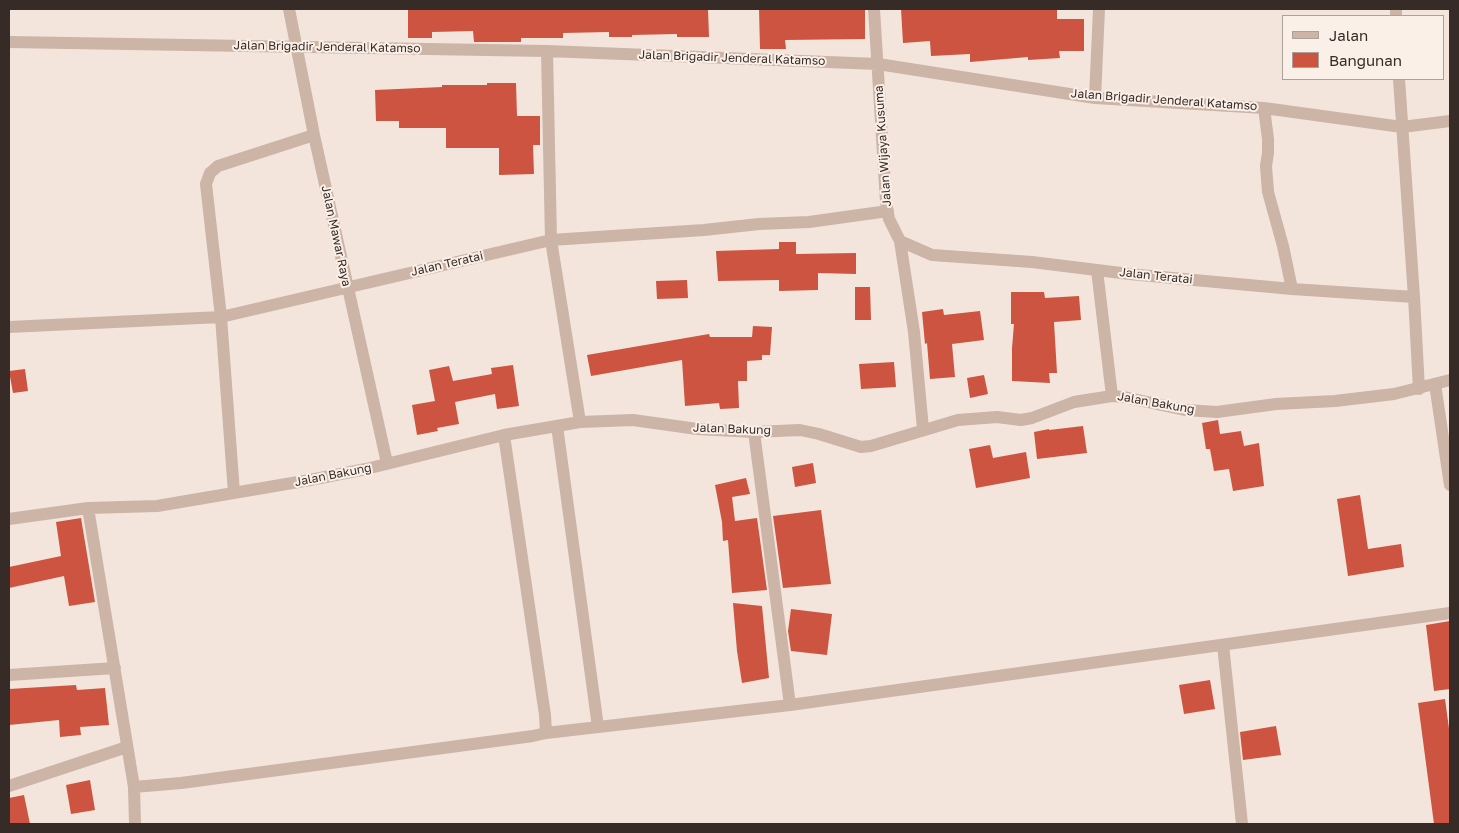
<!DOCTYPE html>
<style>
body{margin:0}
#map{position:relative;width:1459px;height:833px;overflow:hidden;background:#f3e5db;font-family:"Golos Text",sans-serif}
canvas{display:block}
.frame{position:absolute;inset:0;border:10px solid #372b27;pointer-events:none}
.legend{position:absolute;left:1282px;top:15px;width:162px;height:65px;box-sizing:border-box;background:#faf0e7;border:1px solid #aca19a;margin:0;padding:6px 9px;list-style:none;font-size:15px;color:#372b27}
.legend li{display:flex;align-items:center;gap:10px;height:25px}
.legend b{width:25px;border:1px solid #aca19a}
</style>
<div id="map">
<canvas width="1459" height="833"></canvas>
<div class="frame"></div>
<ul class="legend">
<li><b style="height:6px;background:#ccb4a6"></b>Jalan</li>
<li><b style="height:14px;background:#cc5440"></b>Bangunan</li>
</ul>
</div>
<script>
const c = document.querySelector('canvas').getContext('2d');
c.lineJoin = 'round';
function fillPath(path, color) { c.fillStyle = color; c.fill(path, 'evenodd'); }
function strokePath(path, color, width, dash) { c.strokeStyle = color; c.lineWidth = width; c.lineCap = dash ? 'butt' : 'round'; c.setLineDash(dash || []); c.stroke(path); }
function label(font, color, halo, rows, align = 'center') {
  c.font = font + ' "Golos Text",sans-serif'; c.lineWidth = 4; c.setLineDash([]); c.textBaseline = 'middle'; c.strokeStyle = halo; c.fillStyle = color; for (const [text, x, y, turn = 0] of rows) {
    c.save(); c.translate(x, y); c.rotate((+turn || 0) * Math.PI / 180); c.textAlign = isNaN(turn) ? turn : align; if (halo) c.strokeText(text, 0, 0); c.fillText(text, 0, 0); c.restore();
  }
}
fillPath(new Path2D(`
 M 408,9 L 708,9 L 709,37 L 677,37 L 677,34 L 632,35 L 632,37 L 609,37 L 609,32 L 563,33 L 563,38 L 521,38 L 521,42 L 474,42 L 473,31 L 432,32 L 432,38 L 408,38 Z
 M 759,9 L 865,9 L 865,39 L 785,40 L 786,49 L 760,49 Z
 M 901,9 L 1057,9 L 1057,19 L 1084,19 L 1084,51 L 1059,51 L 1060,58 L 1028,60 L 1028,57 L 970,62 L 970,54 L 931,56 L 930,41 L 903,43 Z
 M 487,83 L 516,83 L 517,116 L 540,116 L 540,145 L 533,145 L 534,174 L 499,175 L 499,148 L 446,148 L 446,128 L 399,128 L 399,121 L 376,121 L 375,90 L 442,87 L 442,85 L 487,85 Z
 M 779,242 L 796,242 L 796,254 L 856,253 L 856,274 L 818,273 L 818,290 L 779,291 L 779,280 L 718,281 L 716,251 L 779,249 Z
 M 687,280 L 688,298 L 657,299 L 656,281 Z
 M 855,287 L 870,287 L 871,320 L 855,320 Z
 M 1011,292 L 1044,292 L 1045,298 L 1079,296 L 1081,320 L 1054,322 L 1057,373 L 1049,373 L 1050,383 L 1012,381 L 1012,348 L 1014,324 L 1011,324 Z
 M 943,309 L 944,315 L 980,311 L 984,340 L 952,344 L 955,377 L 930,379 L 927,343 L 925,344 L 922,312 Z
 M 753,326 L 772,327 L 770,355 L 762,355 L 762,360 L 747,361 L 747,381 L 738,381 L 739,408 L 720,409 L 719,403 L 685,406 L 682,360 L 591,376 L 587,355 L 709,334 L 710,337 L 752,337 Z
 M 894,362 L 896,387 L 861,389 L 859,364 Z
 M 513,365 L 519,406 L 497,409 L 495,394 L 455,402 L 459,424 L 437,428 L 438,431 L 417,435 L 412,405 L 435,401 L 429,370 L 449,366 L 453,381 L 492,374 L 491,368 Z
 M 25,369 L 28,391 L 13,393 L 9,371 Z
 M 984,375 L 988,394 L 970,398 L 967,378 Z
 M 1218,420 L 1220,434 L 1241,431 L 1244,446 L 1259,443 L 1264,486 L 1233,491 L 1229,469 L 1214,471 L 1210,449 L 1206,449 L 1202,423 Z
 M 1083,426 L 1087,453 L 1037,459 L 1034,432 L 1049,429 L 1049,430 Z
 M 990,445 L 993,458 L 1026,452 L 1030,478 L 976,488 L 969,449 Z
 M 813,463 L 816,483 L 795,487 L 792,467 Z
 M 746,478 L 750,494 L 732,497 L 735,521 L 757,518 L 767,590 L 732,593 L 728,540 L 723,541 L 722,522 L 715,485 Z
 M 1360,495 L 1368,549 L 1401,544 L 1404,567 L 1348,576 L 1337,499 Z
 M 821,510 L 831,584 L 783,588 L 773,516 Z
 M 81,518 L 95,602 L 69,606 L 64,576 L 9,588 L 9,567 L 61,556 L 56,522 Z
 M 733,603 L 762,606 L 769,678 L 742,683 L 737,651 Z
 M 791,609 L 832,614 L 827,655 L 791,651 L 788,631 Z
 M 1450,621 L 1450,689 L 1434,691 L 1426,625 Z
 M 1210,680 L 1215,709 L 1184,714 L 1179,685 Z
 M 76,685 L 77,690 L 105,688 L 109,725 L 80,727 L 81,735 L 60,737 L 59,720 L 9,725 L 9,689 Z
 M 1445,699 L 1450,736 L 1450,824 L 1434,824 L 1418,703 Z
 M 1276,726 L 1281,755 L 1243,760 L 1240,732 Z
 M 90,780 L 95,810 L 71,814 L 66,785 Z
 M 24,795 L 30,824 L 9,824 L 9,798 Z`), '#cc5440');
strokePath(new Path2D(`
 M 289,9 L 314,135 L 387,463
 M 874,9 L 886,202 L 889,219 L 900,241 L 914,332 L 923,429
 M 1396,9 L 1396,16
 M 9,42 L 547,51 L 878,64 L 1095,98 L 1264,108 L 1402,127 L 1450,121
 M 547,51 L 551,240 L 580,422
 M 1399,79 L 1414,297 L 1419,389
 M 1095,98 L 1099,9
 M 1264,108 L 1268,139 L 1268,153 L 1266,166 L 1268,192 L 1283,246 L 1292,289
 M 900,241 L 932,255 L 1032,262 L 1129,274 L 1292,289 L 1414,297
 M 1097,270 L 1112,396
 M 9,327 L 221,317 L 551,240 L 704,230 L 759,224 L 809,222 L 888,211
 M 1435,384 L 1450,485
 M 557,426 L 598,727
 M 754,432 L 790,705
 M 234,493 L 221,317 L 206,184 L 210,173 L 218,166 L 314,135
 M 88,508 L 134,787 L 181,783 L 533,736 L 546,733 L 545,715 L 504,435
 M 9,519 L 88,508 L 157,506 L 310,480 L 366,469 L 504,435 L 580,422 L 633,420 L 697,429 L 754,432 L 800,430 L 819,434 L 861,447 L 871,446 L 958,420 L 997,417 L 1021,420 L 1032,418 L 1074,402 L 1112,396 L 1124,397 L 1185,410 L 1217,412 L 1276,404 L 1335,401 L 1394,394 L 1450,380
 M 1223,645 L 1242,824
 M 9,675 L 115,668
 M 546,733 L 790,705 L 1450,613
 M 9,786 L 127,747
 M 134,787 L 135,824`), '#ccb4a6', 12);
label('12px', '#372b27', '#faf0e7', [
 ["Jalan Brigadir Jenderal Katamso",327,47,1],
 ["Jalan Brigadir Jenderal Katamso",732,58,2],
 ["Jalan Brigadir Jenderal Katamso",1164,100,4],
 ["Jalan Wijaya Kusuma",883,146,-94],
 ["Jalan Mawar Raya",336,236,78],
 ["Jalan Teratai",447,264,-13],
 ["Jalan Teratai",1156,276,6],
 ["Jalan Bakung",1156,403,10],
 ["Jalan Bakung",732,429,2],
 ["Jalan Bakung",333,475,-11]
]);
</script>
